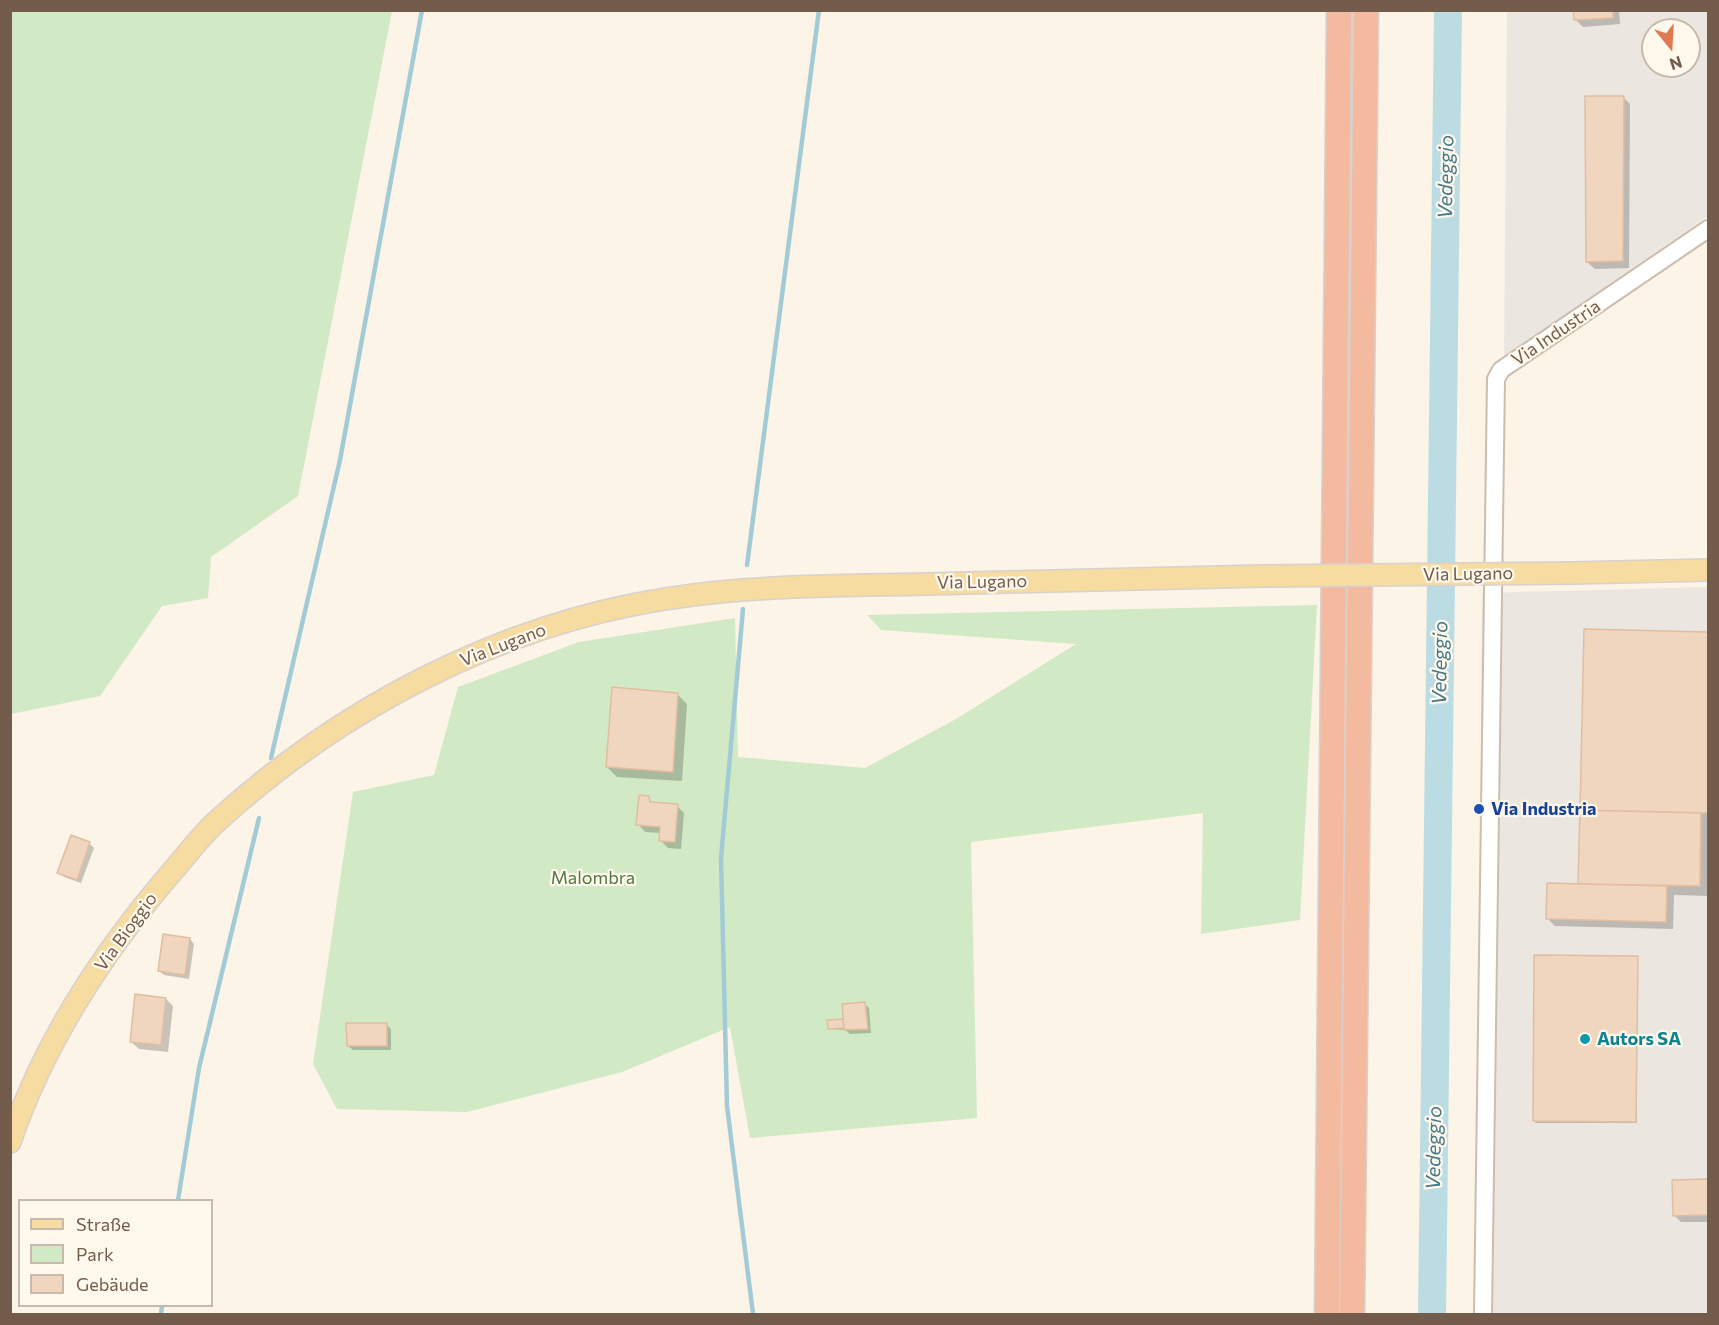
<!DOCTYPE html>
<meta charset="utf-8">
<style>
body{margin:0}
#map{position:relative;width:1719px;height:1325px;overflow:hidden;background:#fbf4e7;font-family:Commissioner,sans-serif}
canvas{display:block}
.frame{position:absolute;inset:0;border:12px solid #745c4c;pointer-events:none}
.legend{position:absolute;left:18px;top:1199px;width:195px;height:108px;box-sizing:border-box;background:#fef8ed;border:2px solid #c7baad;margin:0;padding:8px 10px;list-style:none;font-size:18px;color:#745c4c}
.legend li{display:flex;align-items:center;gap:12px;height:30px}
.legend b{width:30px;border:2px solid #c7baad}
.north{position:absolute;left:1641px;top:18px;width:60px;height:60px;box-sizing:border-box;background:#fef8ed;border:2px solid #c7baad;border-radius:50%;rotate:162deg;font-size:16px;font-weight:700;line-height:24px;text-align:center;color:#745c4c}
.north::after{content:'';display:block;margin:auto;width:21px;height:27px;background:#e07851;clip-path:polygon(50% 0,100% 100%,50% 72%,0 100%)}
</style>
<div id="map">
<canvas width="1719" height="1325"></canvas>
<div class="frame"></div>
<ul class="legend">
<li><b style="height:8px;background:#f7dca2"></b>Straße</li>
<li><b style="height:16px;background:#d2e9c5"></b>Park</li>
<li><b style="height:16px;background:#f0d5bf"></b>Gebäude</li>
</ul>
<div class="north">N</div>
</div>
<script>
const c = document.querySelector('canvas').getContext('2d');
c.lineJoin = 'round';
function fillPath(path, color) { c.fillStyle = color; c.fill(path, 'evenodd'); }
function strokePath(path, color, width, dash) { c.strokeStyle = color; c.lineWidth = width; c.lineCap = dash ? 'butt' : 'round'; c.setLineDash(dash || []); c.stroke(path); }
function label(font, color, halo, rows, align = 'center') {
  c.font = font + ' Commissioner,sans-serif'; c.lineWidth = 4.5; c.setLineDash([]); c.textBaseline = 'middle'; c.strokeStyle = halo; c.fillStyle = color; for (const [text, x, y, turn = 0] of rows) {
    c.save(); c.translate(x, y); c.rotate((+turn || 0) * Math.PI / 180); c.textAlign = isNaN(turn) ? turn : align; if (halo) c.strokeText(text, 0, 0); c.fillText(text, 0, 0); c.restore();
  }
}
fillPath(new Path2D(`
 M 1507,11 L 1708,11 L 1708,216 L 1504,357 ZM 1653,30 L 1689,30 L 1689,66 L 1653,66 Z
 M 1708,587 L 1708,1314 L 1477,1314 L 1482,593 Z`), '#ece6e0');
fillPath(new Path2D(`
 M 11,10 L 392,11 L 298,496 L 211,557 L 208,598 L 162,606 L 100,696 L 11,714 Z
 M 1317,605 L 1300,920 L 1201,934 L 1203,813 L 971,842 L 977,1118 L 750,1138 L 730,1027 L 622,1072 L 467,1112 L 337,1109 L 313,1064 L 353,792 L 434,775 L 458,687 L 579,642 L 735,618 L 738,757 L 865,768 L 956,719 L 1076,644 L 881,630 L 867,615 Z`), '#d2e9c5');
fillPath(new Path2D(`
 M 1575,10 L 1619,10 L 1620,24 L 1583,27 L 1576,20 Z
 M 1623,97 L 1630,104 L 1629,268 L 1595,269 L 1587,262 Z
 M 1585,631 L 1708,634 L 1708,896 L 1674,895 L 1673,929 L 1555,926 L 1548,919 L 1582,886 L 1580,883 Z
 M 677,694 L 687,704 L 682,781 L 617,777 L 607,767 Z
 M 648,798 L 654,804 L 677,806 L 684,813 L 681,849 L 668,848 L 661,841 L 661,833 L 645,832 L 638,824 Z
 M 89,843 L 94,848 L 81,883 L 64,877 L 59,873 Z
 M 190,939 L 194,944 L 189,979 L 164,975 L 159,971 Z
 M 1637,957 L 1637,1123 L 1536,1123 L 1534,1121 Z
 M 166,999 L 173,1006 L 168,1052 L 139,1049 L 131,1042 Z
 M 865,1004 L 869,1008 L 871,1033 L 850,1034 L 845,1030 L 829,1029 L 829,1022 L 845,1021 Z
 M 386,1024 L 391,1029 L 391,1050 L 353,1050 L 348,1046 Z
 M 1708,1180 L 1708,1222 L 1681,1222 L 1674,1215 L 1673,1181 Z`), '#0003');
strokePath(new Path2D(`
 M 747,565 L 819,10
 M 743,609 L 721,858 L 727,1106 L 753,1314
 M 271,758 L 340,460 L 422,10
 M 178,1200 L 199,1068 L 259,818
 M 161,1314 L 162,1306`), '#a2cbd6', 4.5);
strokePath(new Path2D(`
 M 1432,1314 L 1448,10`), '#bcdce4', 28);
const building = new Path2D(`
 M 1573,10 L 1613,10 L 1613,18 L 1574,20 Z
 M 1585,96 L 1624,96 L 1623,261 L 1586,262 Z
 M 1584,629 L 1708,632 L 1708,813 L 1580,810 Z
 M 612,687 L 678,693 L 673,772 L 606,767 Z
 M 639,795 L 649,796 L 650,802 L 678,804 L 675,842 L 659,841 L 660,827 L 636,825 Z
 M 1580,810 L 1701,813 L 1700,886 L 1578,884 Z
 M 71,835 L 90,842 L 77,880 L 57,873 Z
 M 1547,883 L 1667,886 L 1666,922 L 1546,919 Z
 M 163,934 L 190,938 L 185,975 L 158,971 Z
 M 1534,955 L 1638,956 L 1636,1122 L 1533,1121 Z
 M 135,994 L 166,998 L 161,1045 L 130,1042 Z
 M 865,1002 L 868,1029 L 844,1030 L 842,1004 Z
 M 843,1019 L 844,1028 L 828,1029 L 827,1020 Z
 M 346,1023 L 387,1023 L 387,1046 L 347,1046 Z
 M 1708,1179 L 1708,1215 L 1673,1216 L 1672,1180 Z`);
fillPath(building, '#f0d5bf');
strokePath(building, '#e2bda0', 1.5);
const minor = new Path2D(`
 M 1483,1314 L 1496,379 L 1501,370 L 1708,229`);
const major = new Path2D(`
 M 1572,573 L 1708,570
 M 10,1142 C 44,1042 103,952 171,873 C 185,857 199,838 215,823 C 339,709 499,625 665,599 C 751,585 839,586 926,584 C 1038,581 1151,579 1263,576`);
const highway = new Path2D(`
 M 1327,1314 L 1339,10
 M 1352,1314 L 1366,10`);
strokePath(minor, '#cdbdad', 20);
strokePath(major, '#d8d1cd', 24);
strokePath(highway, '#d8d1cd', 27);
strokePath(minor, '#fff', 16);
strokePath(major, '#f7dca2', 21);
strokePath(highway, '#f3baa0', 24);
const majorBridge = new Path2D(`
 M 1263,576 L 1572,573`);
strokePath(majorBridge, '#d8d1cd', 24, []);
strokePath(majorBridge, '#f7dca2', 21);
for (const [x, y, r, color] of [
 [1479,809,6,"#1a4fb4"],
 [1585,1039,6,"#0f9aa8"]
]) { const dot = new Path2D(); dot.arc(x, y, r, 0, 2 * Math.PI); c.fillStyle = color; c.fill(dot); strokePath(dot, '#fef8ed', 2); }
label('18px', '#745c4c', '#fef8ed', [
 ["Via Industria",1556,333,-34],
 ["Via Lugano",1468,574,-1],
 ["Via Lugano",982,582,-1],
 ["Via Lugano",503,645,-21],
 ["Via Bioggio",126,932,-54]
]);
label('bold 18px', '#164399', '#fef8ed', [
 ["Via Industria",1491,809]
], 'left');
label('18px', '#527944', '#fef8ed', [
 ["Malombra",593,878]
]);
label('bold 18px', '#0d838f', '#fef8ed', [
 ["Autors SA",1597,1039]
], 'left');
label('italic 20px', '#477986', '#fef8ed', [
 ["Vedeggio",1446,177,-89],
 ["Vedeggio",1440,663,-89],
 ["Vedeggio",1434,1148,-89]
]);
</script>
